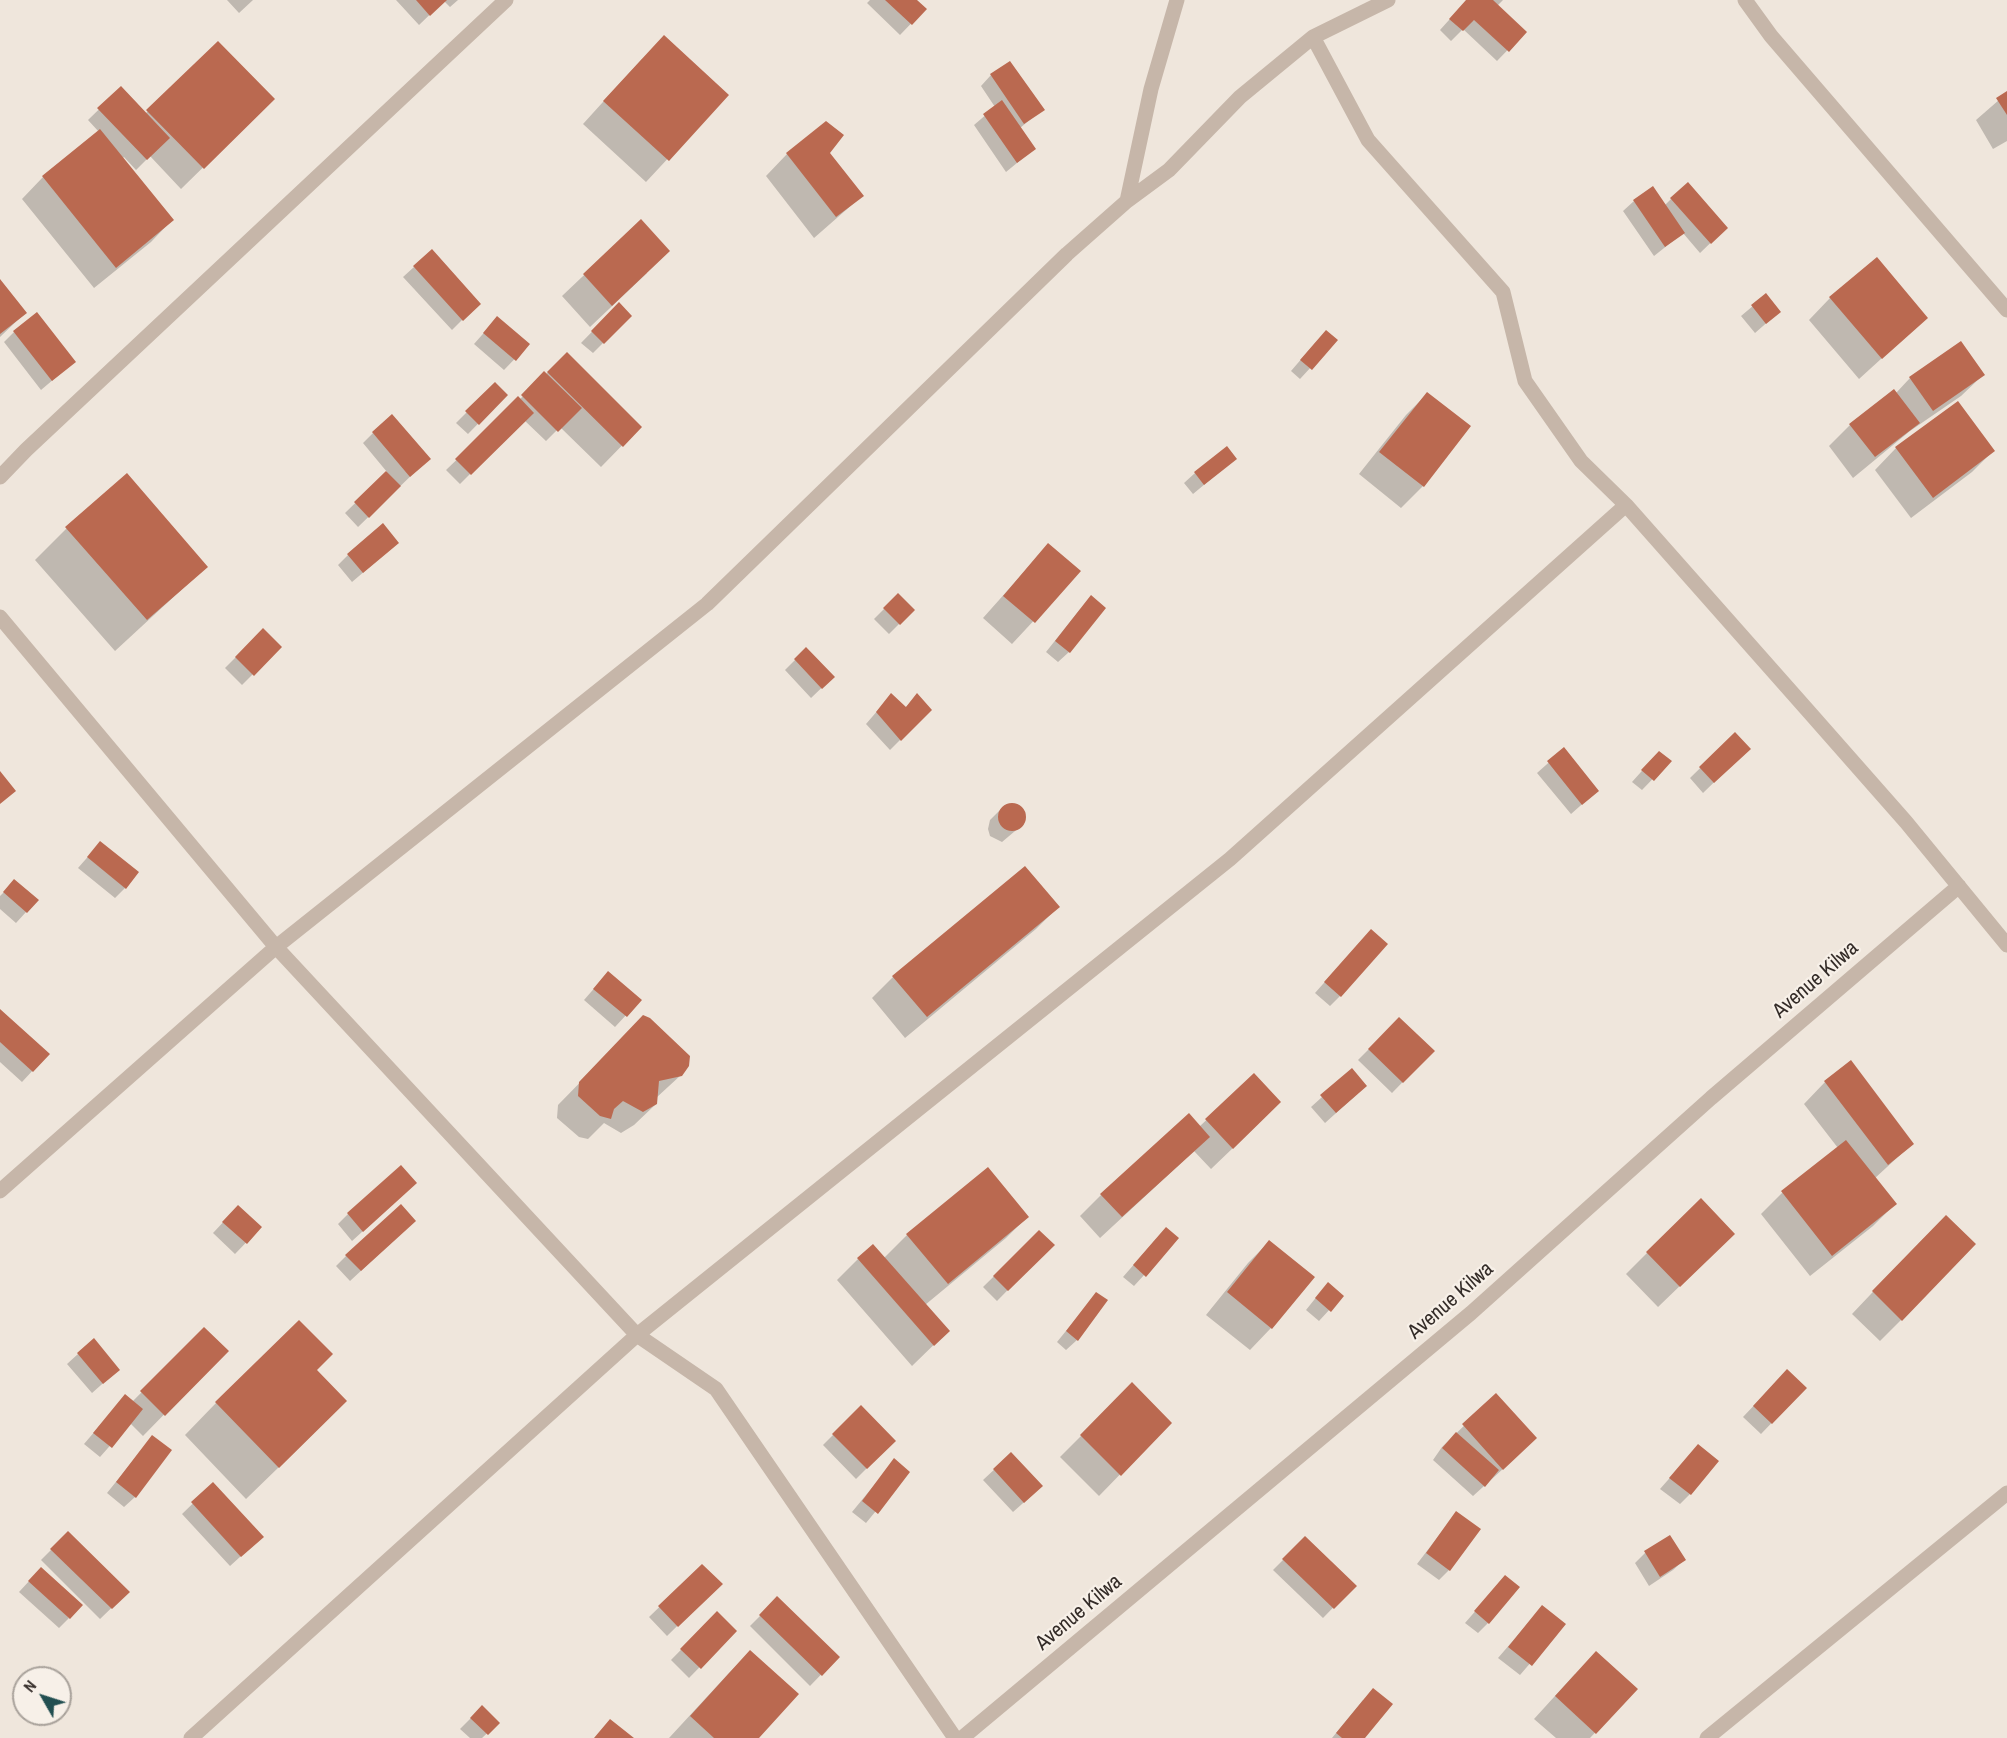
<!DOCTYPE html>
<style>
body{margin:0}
#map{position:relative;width:2007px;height:1738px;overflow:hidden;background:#efe6dc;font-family:"Archivo Narrow",sans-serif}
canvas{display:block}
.north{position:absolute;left:12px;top:1666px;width:60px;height:60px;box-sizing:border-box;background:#f7f0e8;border:2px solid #a9a29b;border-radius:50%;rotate:309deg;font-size:16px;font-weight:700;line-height:24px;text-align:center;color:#342c28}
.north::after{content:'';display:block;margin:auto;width:21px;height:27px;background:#224f51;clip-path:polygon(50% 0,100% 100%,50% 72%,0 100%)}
</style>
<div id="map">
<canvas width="2007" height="1738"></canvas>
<div class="north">N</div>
</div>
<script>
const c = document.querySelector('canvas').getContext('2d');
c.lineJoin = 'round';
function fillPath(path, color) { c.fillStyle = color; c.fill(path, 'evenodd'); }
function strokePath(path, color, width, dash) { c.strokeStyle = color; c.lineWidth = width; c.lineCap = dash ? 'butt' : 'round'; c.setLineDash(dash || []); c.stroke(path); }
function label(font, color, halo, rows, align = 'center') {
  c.font = font + ' "Archivo Narrow",sans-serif'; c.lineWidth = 4.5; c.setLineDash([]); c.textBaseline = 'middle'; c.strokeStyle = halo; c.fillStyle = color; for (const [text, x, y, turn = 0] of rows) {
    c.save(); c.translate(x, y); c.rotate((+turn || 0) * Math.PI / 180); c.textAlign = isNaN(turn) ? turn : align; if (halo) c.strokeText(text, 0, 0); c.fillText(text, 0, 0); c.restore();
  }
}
fillPath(new Path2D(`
 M 227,0 L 253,0 L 239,13 Z
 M 396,0 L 458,0 L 450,7 L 444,1 L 419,25 Z
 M 870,0 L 915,0 L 925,9 L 900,35 L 867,3 Z
 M 1467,0 L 1503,0 L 1497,6 L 1525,32 L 1497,61 L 1463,29 L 1451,41 L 1440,30 Z
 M 218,43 L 273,99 L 181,189 L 150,156 L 136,170 L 124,157 L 122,159 L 172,220 L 151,242 L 94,288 L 22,199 L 43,177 L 99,132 L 88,120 L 121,88 L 145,114 Z
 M 642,59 L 727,95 L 646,182 L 583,124 Z
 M 991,75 L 1043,109 L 1020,128 L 1034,149 L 1006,172 L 974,125 L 995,107 L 981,86 Z
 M 2007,93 L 2007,141 L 1993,149 L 1976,120 Z
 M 828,153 L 862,196 L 814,238 L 766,176 L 787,154 Z
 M 1671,199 L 1726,228 L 1700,253 L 1683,233 L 1654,256 L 1623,211 L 1634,201 L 1665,205 Z
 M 641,221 L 647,273 L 590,327 L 562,296 Z
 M 414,267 L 479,303 L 452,330 L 403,277 Z
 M 0,282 L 25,313 L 0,337 Z
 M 1766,295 L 1779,312 L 1755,333 L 1741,316 Z
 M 1830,298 L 1926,318 L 1859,379 L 1809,320 Z
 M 619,304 L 630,316 L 593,353 L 581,343 Z
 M 497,318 L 528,345 L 504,370 L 474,344 Z
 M 14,332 L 74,362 L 41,390 L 4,342 Z
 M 1336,340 L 1300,379 L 1291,371 L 1316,342 Z
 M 567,354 L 640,427 L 601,467 L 560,427 L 546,441 L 524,420 L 460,484 L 446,470 Z
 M 1983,375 L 1961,396 L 1910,431 L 1853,478 L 1829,446 L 1850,425 L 1896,393 L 1910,378 Z
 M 495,384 L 506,395 L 468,434 L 456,423 Z
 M 1427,394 L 1469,427 L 1423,486 L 1401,508 L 1359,474 L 1406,415 Z
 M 373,433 L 418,469 L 358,527 L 345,513 L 387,472 L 363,443 Z
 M 1896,448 L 1993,451 L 1972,472 L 1911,518 L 1875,470 Z
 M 1235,459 L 1193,494 L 1184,483 L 1195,473 Z
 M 67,528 L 206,567 L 115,651 L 35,560 Z
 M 1048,545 L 1079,572 L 1012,644 L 983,618 Z
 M 386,553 L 352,582 L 338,565 L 348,555 Z
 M 898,595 L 913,610 L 889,634 L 874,619 Z
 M 1081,608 L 1069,652 L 1058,662 L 1046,652 Z
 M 263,630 L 280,647 L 242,685 L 225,668 Z
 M 806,649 L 833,677 L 811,698 L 785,670 Z
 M 891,695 L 905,708 L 917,695 L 930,710 L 890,750 L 866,724 Z
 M 1735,734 L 1738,759 L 1703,793 L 1690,778 Z
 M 1564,749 L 1597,791 L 1571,814 L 1537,773 Z
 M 1669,762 L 1642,790 L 1632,782 L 1649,763 Z
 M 1013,804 L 1020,807 L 1025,818 L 1021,826 L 1002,842 L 990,836 L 988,829 L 990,820 L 1001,809 Z
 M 100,843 L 125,888 L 115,898 L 78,868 Z
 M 15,881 L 37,900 L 16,923 L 0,909 L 0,896 Z
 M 1058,907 L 1036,929 L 905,1038 L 872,998 L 893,977 Z
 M 1361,941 L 1340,996 L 1330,1006 L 1315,993 Z
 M 598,984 L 640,1000 L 615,1027 L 584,1000 Z
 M 0,1011 L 48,1054 L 22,1082 L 0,1062 Z
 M 644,1017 L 681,1075 L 656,1098 L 656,1104 L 634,1125 L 621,1133 L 604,1123 L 588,1139 L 579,1137 L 557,1118 L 558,1105 Z
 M 1399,1019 L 1433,1051 L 1392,1093 L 1358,1060 Z
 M 1352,1070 L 1355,1096 L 1325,1123 L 1311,1107 Z
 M 1254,1075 L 1258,1124 L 1211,1169 L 1194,1151 L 1100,1238 L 1080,1216 L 1101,1195 L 1199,1127 Z
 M 1825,1082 L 1912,1144 L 1874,1179 L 1895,1204 L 1873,1226 L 1810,1276 L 1761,1214 L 1782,1193 L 1838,1148 L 1804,1104 Z
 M 405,1193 L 352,1241 L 338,1224 L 348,1214 Z
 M 228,1217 L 260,1228 L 235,1254 L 213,1233 Z
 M 1027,1217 L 1006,1238 L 925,1305 L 948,1331 L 912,1366 L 837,1280 L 858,1259 L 884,1258 L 907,1235 Z
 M 404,1231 L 350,1281 L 336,1266 L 346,1256 Z
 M 1039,1232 L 1052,1245 L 997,1301 L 983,1287 Z
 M 1924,1238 L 1901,1320 L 1880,1341 L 1852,1314 Z
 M 1156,1239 L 1177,1239 L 1134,1286 L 1123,1277 Z
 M 1269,1242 L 1313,1277 L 1271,1328 L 1250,1350 L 1206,1315 L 1248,1263 Z
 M 1647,1253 L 1712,1255 L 1658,1307 L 1626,1274 Z
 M 1096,1294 L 1077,1340 L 1066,1350 L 1057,1342 Z
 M 1318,1295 L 1342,1296 L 1319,1321 L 1306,1310 Z
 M 204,1329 L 226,1351 L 143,1436 L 130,1423 L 100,1457 L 84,1444 L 125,1396 L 132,1402 Z
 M 78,1354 L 118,1370 L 92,1393 L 67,1364 Z
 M 315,1370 L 314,1433 L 246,1499 L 185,1435 L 216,1403 Z
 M 1777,1381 L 1805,1388 L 1761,1434 L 1743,1417 Z
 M 1132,1385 L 1170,1423 L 1099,1496 L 1060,1457 Z
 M 1496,1395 L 1514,1459 L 1473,1496 L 1433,1460 L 1442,1447 Z
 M 861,1407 L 894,1441 L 856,1479 L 823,1445 Z
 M 152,1437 L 135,1497 L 124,1507 L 107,1493 Z
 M 1698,1446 L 1690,1494 L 1680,1504 L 1660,1489 Z
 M 1011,1454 L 1031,1496 L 1013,1512 L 983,1480 Z
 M 894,1461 L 908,1472 L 866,1523 L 852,1512 Z
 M 213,1484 L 251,1547 L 230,1566 L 182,1514 Z
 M 1456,1513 L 1449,1570 L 1439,1580 L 1417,1564 Z
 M 68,1533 L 128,1592 L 100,1619 L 41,1560 Z
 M 1305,1538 L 1354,1586 L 1323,1618 L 1273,1570 Z
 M 1645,1553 L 1684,1560 L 1673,1570 L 1649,1586 L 1635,1563 Z
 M 702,1566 L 720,1584 L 667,1636 L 649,1617 Z
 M 1505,1577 L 1488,1623 L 1478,1633 L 1465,1623 Z
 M 31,1579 L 69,1618 L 59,1628 L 19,1592 Z
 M 777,1599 L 838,1657 L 810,1686 L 750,1626 Z
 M 1542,1607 L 1564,1624 L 1520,1675 L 1498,1658 Z
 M 717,1613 L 735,1631 L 689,1678 L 671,1660 Z
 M 750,1652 L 757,1738 L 669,1738 L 729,1673 Z
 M 1575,1674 L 1636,1689 L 1590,1738 L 1556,1738 L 1534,1719 Z
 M 1363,1700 L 1363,1738 L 1332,1738 Z
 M 482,1707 L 498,1723 L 482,1738 L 470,1738 L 460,1729 Z`), '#0003');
fillPath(new Path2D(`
 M 416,0 L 447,0 L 430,16 Z
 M 885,0 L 917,0 L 927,9 L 912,25 Z
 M 1466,0 L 1493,0 L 1527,32 L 1509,52 L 1474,20 L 1463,31 L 1449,19 Z
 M 664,35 L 729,95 L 669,161 L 603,101 Z
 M 218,41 L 275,99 L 204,169 L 146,110 Z
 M 1010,61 L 1045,110 L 1024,124 L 990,74 Z
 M 121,86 L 170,138 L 147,160 L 97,108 Z
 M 2007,91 L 2007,115 L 1996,98 Z
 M 1002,100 L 1036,149 L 1017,163 L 983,114 Z
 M 826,121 L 844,135 L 830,153 L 864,196 L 836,217 L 786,153 Z
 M 100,129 L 174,220 L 116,268 L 42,176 Z
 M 1688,182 L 1728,228 L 1711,244 L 1670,198 Z
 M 1653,186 L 1685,233 L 1665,247 L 1633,200 Z
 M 641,219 L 670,251 L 612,306 L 583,274 Z
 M 432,249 L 481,304 L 463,321 L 413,266 Z
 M 1877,257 L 1928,318 L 1882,359 L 1829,297 Z
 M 0,279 L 27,313 L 0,334 Z
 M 1766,293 L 1781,312 L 1766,324 L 1751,305 Z
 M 619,302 L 632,316 L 604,344 L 591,331 Z
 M 37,312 L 76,362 L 52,381 L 13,331 Z
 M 497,316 L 530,344 L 516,361 L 483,333 Z
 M 1326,330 L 1338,340 L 1312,370 L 1300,360 Z
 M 1961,341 L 1985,375 L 1933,411 L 1909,377 Z
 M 567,352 L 642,427 L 623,447 L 547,372 Z
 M 544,371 L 582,408 L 558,432 L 521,395 Z
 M 495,382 L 508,395 L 479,425 L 465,411 Z
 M 1894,389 L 1920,423 L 1875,457 L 1849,424 Z
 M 1427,392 L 1471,426 L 1424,487 L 1379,452 Z
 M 518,396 L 534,413 L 471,475 L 455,459 Z
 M 1958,401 L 1995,451 L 1933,498 L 1895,447 Z
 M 392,414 L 431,459 L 410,477 L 372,432 Z
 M 1227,446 L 1237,459 L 1204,485 L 1194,472 Z
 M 386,471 L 401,486 L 369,518 L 354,502 Z
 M 127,473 L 208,567 L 147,620 L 65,527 Z
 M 383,523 L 399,543 L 363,573 L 347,554 Z
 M 1048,543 L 1081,571 L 1035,623 L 1003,596 Z
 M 898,593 L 915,610 L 900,625 L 883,608 Z
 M 1091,595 L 1106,608 L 1070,653 L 1055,641 Z
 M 263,628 L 282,647 L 254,676 L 235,657 Z
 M 806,647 L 835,677 L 822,689 L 794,659 Z
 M 891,693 L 906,707 L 917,693 L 932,710 L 901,741 L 876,712 Z
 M 1735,732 L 1751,749 L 1714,783 L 1699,767 Z
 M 1564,747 L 1599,791 L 1582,805 L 1547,761 Z
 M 1659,751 L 1672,761 L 1654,781 L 1641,770 Z
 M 0,771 L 16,791 L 0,804 Z
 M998 817a14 14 0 1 1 28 0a14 14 0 1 1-28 0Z
 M 100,841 L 139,872 L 126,889 L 87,857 Z
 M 1025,866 L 1060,907 L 927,1017 L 892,976 Z
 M 14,879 L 39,900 L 27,913 L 3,892 Z
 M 1371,929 L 1388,944 L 1341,997 L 1324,982 Z
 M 608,971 L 642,1000 L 627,1017 L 593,989 Z
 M 0,1009 L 50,1054 L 33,1072 L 0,1042 Z
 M 643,1015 L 650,1018 L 690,1056 L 689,1066 L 682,1076 L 659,1081 L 657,1104 L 643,1112 L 623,1101 L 614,1109 L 611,1119 L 600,1116 L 578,1096 L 579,1082 Z
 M 1399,1017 L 1435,1051 L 1403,1083 L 1368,1049 Z
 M 1851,1060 L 1914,1144 L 1888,1165 L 1824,1081 Z
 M 1352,1068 L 1367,1086 L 1336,1113 L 1320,1095 Z
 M 1254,1073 L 1281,1102 L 1233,1149 L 1205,1119 Z
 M 1189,1113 L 1210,1137 L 1122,1217 L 1100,1194 Z
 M 1846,1140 L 1897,1204 L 1832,1256 L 1781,1191 Z
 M 401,1165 L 417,1183 L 363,1232 L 347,1213 Z
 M 988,1167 L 1029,1217 L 948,1284 L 906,1234 Z
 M 1701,1198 L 1735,1234 L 1680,1287 L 1646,1252 Z
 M 401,1204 L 416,1221 L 361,1271 L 345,1255 Z
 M 238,1205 L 262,1227 L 247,1244 L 222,1222 Z
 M 1946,1215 L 1976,1244 L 1902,1321 L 1872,1291 Z
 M 1166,1227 L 1179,1238 L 1146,1277 L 1133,1265 Z
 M 1039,1230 L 1055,1245 L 1008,1291 L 993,1276 Z
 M 1269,1240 L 1315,1277 L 1272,1329 L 1227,1292 Z
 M 873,1244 L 950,1331 L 934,1346 L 857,1258 Z
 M 1328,1282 L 1344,1296 L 1331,1312 L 1315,1298 Z
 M 1096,1292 L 1108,1300 L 1078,1341 L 1066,1331 Z
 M 299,1320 L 333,1354 L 317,1370 L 347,1401 L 279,1468 L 215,1402 Z
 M 204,1327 L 229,1351 L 165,1416 L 140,1391 Z
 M 94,1338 L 120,1370 L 103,1384 L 77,1353 Z
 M 1787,1369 L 1807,1388 L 1772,1424 L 1753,1406 Z
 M 1132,1382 L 1172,1423 L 1121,1476 L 1080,1435 Z
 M 1496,1393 L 1537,1438 L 1503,1470 L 1462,1424 Z
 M 125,1394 L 143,1409 L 112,1448 L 93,1433 Z
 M 861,1405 L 896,1441 L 867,1469 L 832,1434 Z
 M 1456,1432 L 1499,1470 L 1485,1487 L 1442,1448 Z
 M 152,1435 L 172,1450 L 136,1498 L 116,1482 Z
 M 1698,1444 L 1719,1461 L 1691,1495 L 1669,1478 Z
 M 1011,1452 L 1043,1486 L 1024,1503 L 993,1469 Z
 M 894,1458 L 910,1472 L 878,1514 L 862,1501 Z
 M 213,1482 L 264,1537 L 241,1557 L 191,1502 Z
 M 1456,1511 L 1481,1529 L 1450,1571 L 1426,1553 Z
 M 68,1531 L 130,1592 L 112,1609 L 50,1549 Z
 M 1670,1535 L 1686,1560 L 1660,1577 L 1644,1551 Z
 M 1305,1536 L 1357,1586 L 1334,1609 L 1282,1559 Z
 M 702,1564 L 723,1584 L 678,1627 L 658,1606 Z
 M 41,1567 L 83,1605 L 70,1619 L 28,1581 Z
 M 1505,1575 L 1520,1587 L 1489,1624 L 1474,1611 Z
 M 777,1596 L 840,1657 L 822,1676 L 759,1615 Z
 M 1542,1605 L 1566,1624 L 1532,1666 L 1508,1647 Z
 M 717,1611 L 737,1631 L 701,1669 L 680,1649 Z
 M 750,1650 L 799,1694 L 759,1738 L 714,1738 L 690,1716 Z
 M 1596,1651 L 1638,1689 L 1596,1734 L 1555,1696 Z
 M 1373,1688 L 1393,1704 L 1365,1738 L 1342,1738 L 1336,1733 Z
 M 482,1705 L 500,1723 L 488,1735 L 470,1718 Z
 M 610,1719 L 634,1738 L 594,1738 Z`), '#ba6950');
strokePath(new Path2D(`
 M 1745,0 L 1771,36 L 2007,310
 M 1313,37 L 1368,140 L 1503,292 L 1525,381 L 1581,461 L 1626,505 L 1810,713 L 1906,822 L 2007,945
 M 1127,201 L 1151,89 L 1177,0
 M 0,477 L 26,450 L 506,0
 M 0,617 L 276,947 L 637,1335 L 716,1389 L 955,1738
 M 0,1191 L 276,947 L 707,604 L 1067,254 L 1127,201 L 1169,170 L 1240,97 L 1313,37 L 1388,0
 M 191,1738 L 637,1335 L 1230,859 L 1626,505
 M 962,1738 L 1471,1313 L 1711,1098 L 1959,886
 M 1707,1738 L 2007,1493`), '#c6b6a9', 15);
label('21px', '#342c28', '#f7f0e8', [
 ["Avenue Kilwa",1816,980,-41],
 ["Avenue Kilwa",1451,1301,-41],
 ["Avenue Kilwa",1079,1613,-40]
]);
</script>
